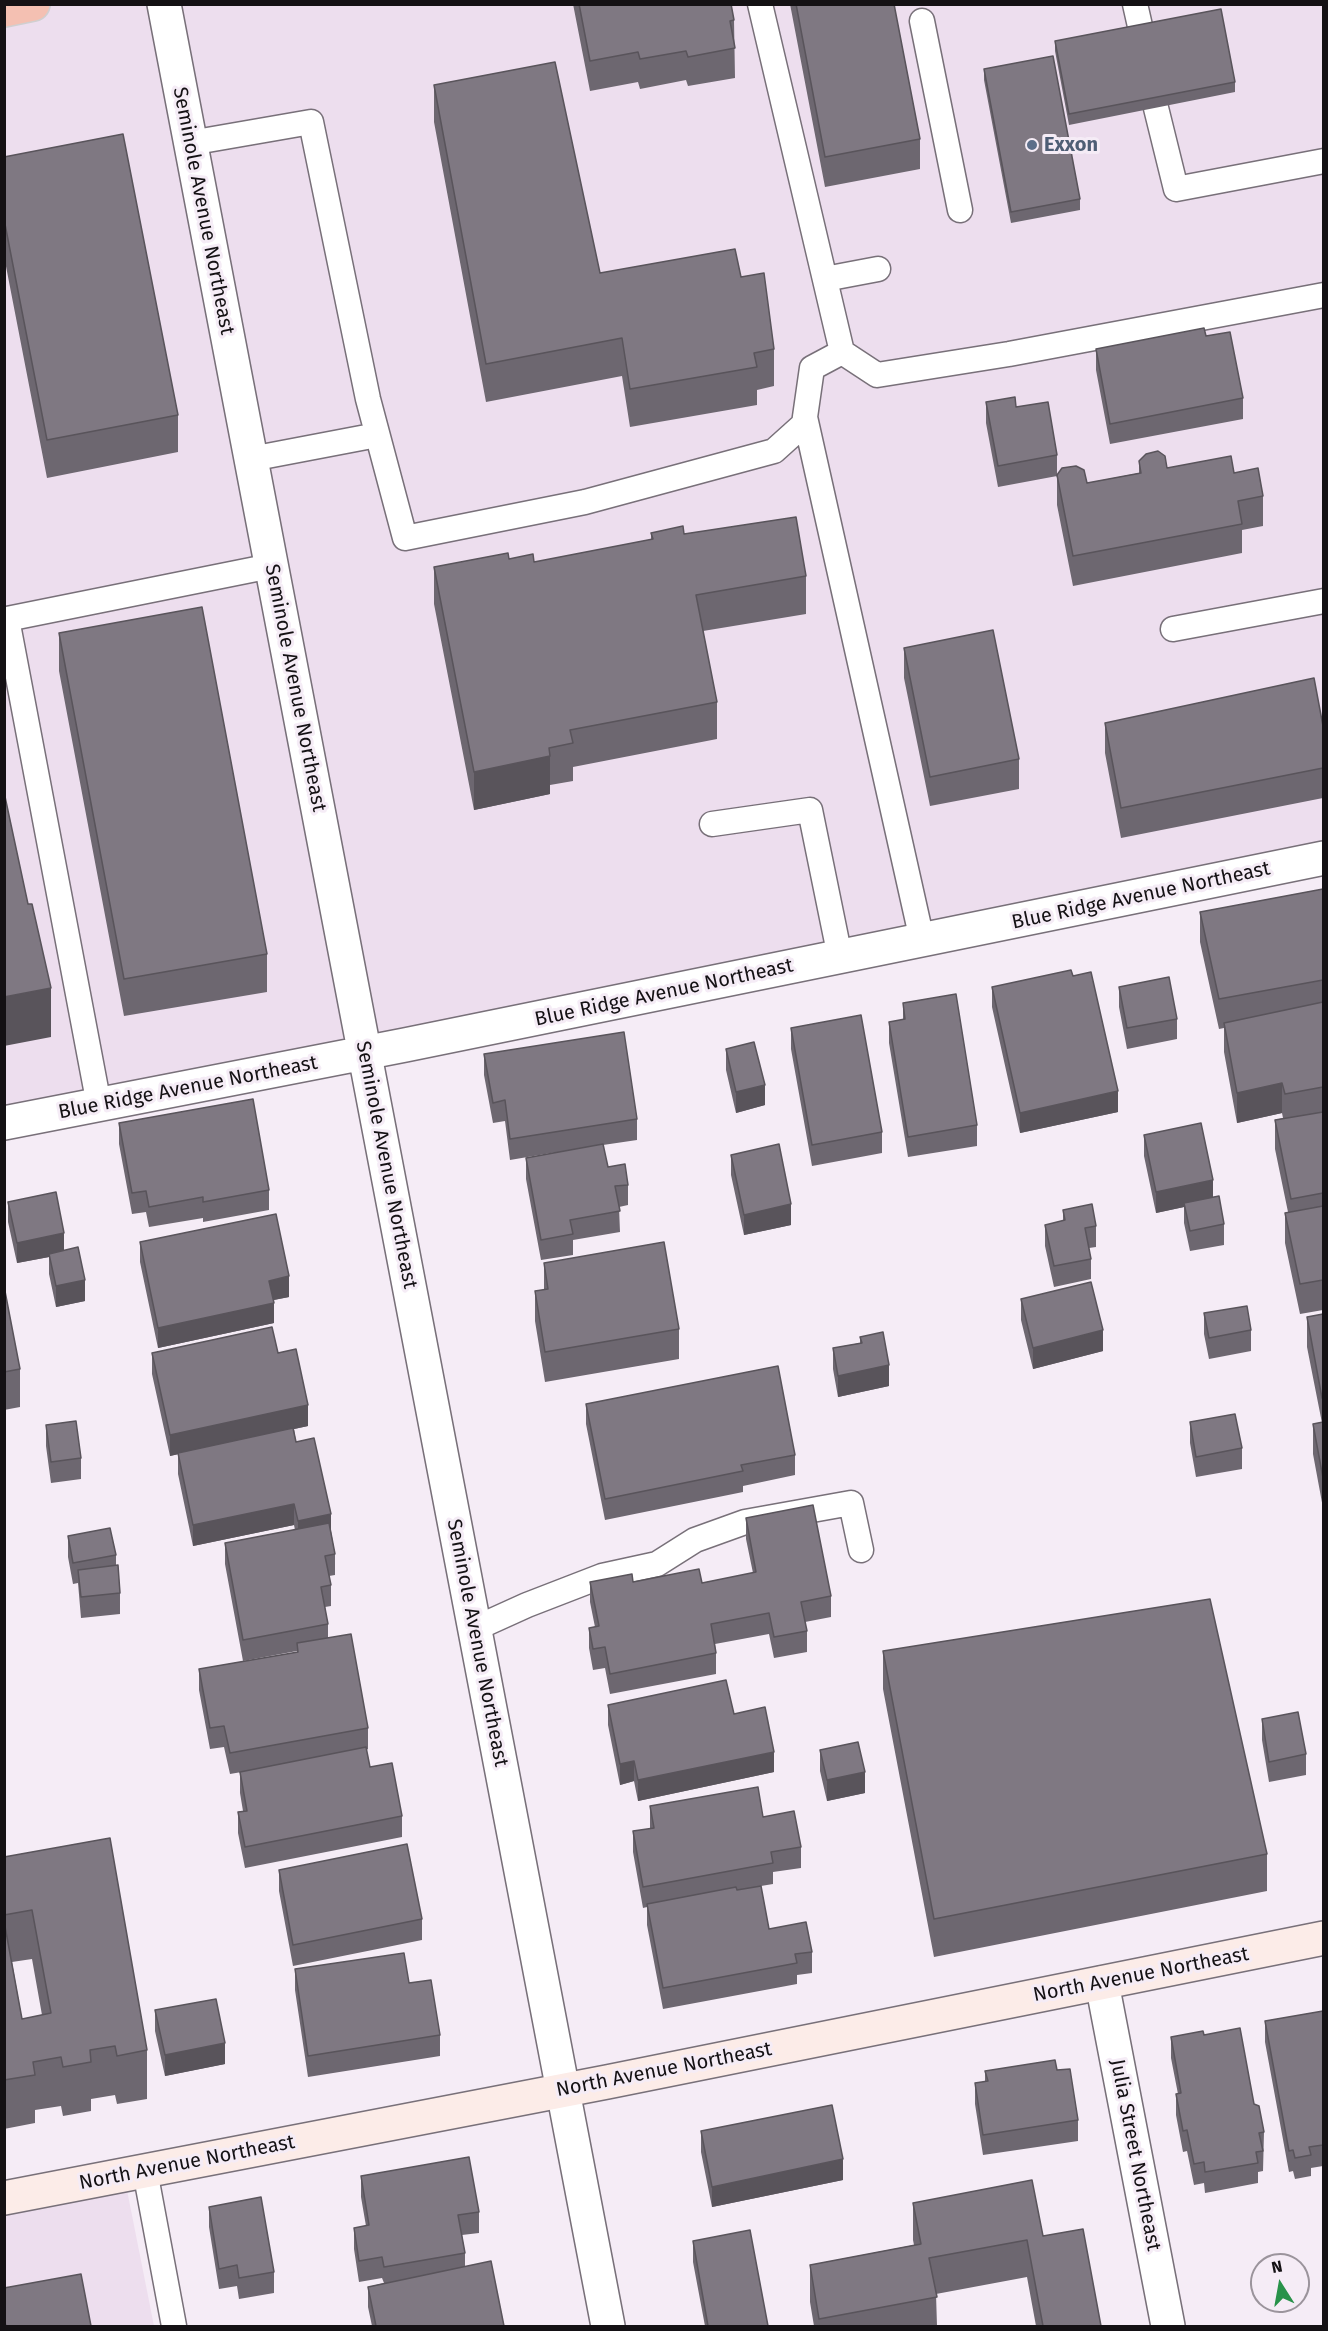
<!DOCTYPE html>
<style>
body{margin:0}
#map{position:relative;width:1328px;height:2331px;overflow:hidden;background:#f5ecf6;font-family:"Fira Sans",sans-serif}
canvas{display:block}
.frame{position:absolute;inset:0;border:6px solid #141114;pointer-events:none}
.north{position:absolute;left:1250px;top:2253px;width:60px;height:60px;box-sizing:border-box;background:#f5ecf6;border:2px solid #9b949c;border-radius:50%;rotate:349deg;font-size:16px;font-weight:700;line-height:24px;text-align:center;color:#141114}
.north::after{content:'';display:block;margin:auto;width:21px;height:27px;background:#28924a;clip-path:polygon(50% 0,100% 100%,50% 72%,0 100%)}
</style>
<div id="map">
<canvas width="1328" height="2331"></canvas>
<div class="frame"></div>
<div class="north">N</div>
</div>
<script>
const c = document.querySelector('canvas').getContext('2d');
c.lineJoin = 'round';
function fillPath(path, color) { c.fillStyle = color; c.fill(path, 'evenodd'); }
function strokePath(path, color, width, dash) { c.strokeStyle = color; c.lineWidth = width; c.lineCap = dash ? 'butt' : 'round'; c.setLineDash(dash || []); c.stroke(path); }
function label(font, color, halo, rows, align = 'center') {
  c.font = font + ' "Fira Sans",sans-serif'; c.lineWidth = 6; c.setLineDash([]); c.textBaseline = 'middle'; c.strokeStyle = halo; c.fillStyle = color; for (const [text, x, y, turn = 0] of rows) {
    c.save(); c.translate(x, y); c.rotate((+turn || 0) * Math.PI / 180); c.textAlign = isNaN(turn) ? turn : align; if (halo) c.strokeText(text, 0, 0); c.fillText(text, 0, 0); c.restore();
  }
}
fillPath(new Path2D(`
 M 18,4 L 1323,5 L 1323,857 L 5,1106 L 4,7 Z
 M 124,2175 L 154,2326 L 5,2326 L 5,2197 Z`), '#eddeee');
const lane = new Path2D(`
 M 760,4 L 842,352 L 877,375 L 1009,354 L 1324,295
 M 1135,4 L 1142,35
 M 922,21 L 960,210
 M 1156,108 L 1176,189 L 1324,161
 M 190,143 L 311,122 L 368,399 L 405,538 L 585,502 L 774,451 L 804,424 L 812,368 L 842,352
 M 825,279 L 878,269
 M 805,417 L 922,940
 M 251,459 L 377,435
 M 1173,629 L 1324,601
 M 712,824 L 810,810 L 840,957
 M 99,1105 L 7,619 L 271,566
 M 474,1629 L 527,1605 L 602,1576 L 657,1564 L 695,1540 L 745,1522 L 851,1503 L 861,1550
 M 145,2171 L 174,2326`);
const street = new Path2D(`
 M 164,4 L 608,2326
 M 4,1123 L 405,1045 L 1324,858
 M 1102,1983 L 1168,2326`);
const secondary = new Path2D(`
 M 4,2198 L 607,2082 L 1324,1938`);
const highway = new Path2D(`
 M 4,10 L 33,4`);
strokePath(lane, '#787079', 27);
strokePath(street, '#787079', 36);
strokePath(secondary, '#787079', 36);
strokePath(highway, '#d0cfd0', 36);
strokePath(lane, '#fff', 24);
strokePath(street, '#fff', 33);
strokePath(secondary, '#fcece8', 33);
strokePath(highway, '#f4c0b2', 33);
fillPath(new Path2D(`
 M 573,4 L 731,4 L 734,20 L 735,78 L 688,86 L 686,80 L 640,89 L 638,82 L 590,91 Z
 M 790,4 L 894,4 L 920,139 L 920,169 L 825,187 Z
 M 1055,41 L 1235,82 L 1235,92 L 1069,125 L 1055,51 Z
 M 984,69 L 1080,199 L 1080,210 L 1011,223 L 984,80 Z
 M 434,85 L 600,273 L 741,277 L 774,349 L 774,386 L 757,390 L 757,405 L 630,427 L 622,376 L 486,402 L 434,122 Z
 M 4,157 L 178,415 L 178,452 L 47,478 L 4,256 Z
 M 1206,336 L 1243,398 L 1243,419 L 1110,444 L 1096,370 L 1096,349 Z
 M 986,402 L 1057,455 L 1057,476 L 998,487 L 986,423 Z
 M 1139,461 L 1167,468 L 1234,473 L 1263,496 L 1263,526 L 1242,530 L 1242,553 L 1073,586 L 1057,505 L 1057,475 L 1087,483 L 1139,473 Z
 M 651,533 L 684,534 L 806,576 L 806,614 L 703,631 L 717,702 L 717,739 L 573,767 L 573,781 L 550,785 L 550,794 L 474,810 L 434,604 L 434,567 L 509,559 L 534,562 L 651,540 Z
 M 59,633 L 267,954 L 267,992 L 124,1016 L 59,671 Z
 M 904,648 L 1019,759 L 1019,789 L 930,806 L 904,678 Z
 M 1105,723 L 1323,726 L 1323,798 L 1121,838 L 1105,753 Z
 M 1323,889 L 1323,1310 L 1300,1314 L 1285,1243 L 1285,1213 L 1288,1212 L 1275,1149 L 1275,1120 L 1283,1118 L 1282,1113 L 1237,1123 L 1224,1052 L 1224,1028 L 1219,1029 L 1200,942 L 1200,912 Z
 M 992,987 L 1118,1112 L 1020,1133 L 992,1007 Z
 M 1119,987 L 1177,1019 L 1177,1039 L 1127,1049 L 1119,1007 Z
 M 903,1003 L 977,1125 L 977,1146 L 908,1157 L 889,1043 L 889,1022 L 903,1020 Z
 M 791,1028 L 882,1132 L 882,1153 L 812,1166 L 791,1049 Z
 M 726,1049 L 765,1105 L 736,1113 L 726,1070 Z
 M 484,1054 L 637,1119 L 637,1140 L 603,1145 L 608,1167 L 628,1185 L 628,1205 L 619,1207 L 620,1232 L 573,1240 L 573,1255 L 541,1260 L 526,1179 L 526,1158 L 557,1152 L 510,1160 L 505,1121 L 493,1123 L 484,1075 Z
 M 119,1123 L 269,1190 L 269,1210 L 203,1222 L 203,1218 L 149,1227 L 146,1212 L 132,1214 L 119,1144 Z
 M 1144,1135 L 1213,1197 L 1224,1224 L 1224,1245 L 1190,1251 L 1184,1223 L 1184,1207 L 1156,1213 L 1144,1156 Z
 M 731,1155 L 791,1225 L 744,1235 L 731,1175 Z
 M 8,1202 L 64,1250 L 85,1301 L 56,1307 L 49,1274 L 49,1257 L 17,1263 L 8,1222 Z
 M 1063,1210 L 1096,1226 L 1096,1247 L 1089,1248 L 1091,1259 L 1091,1279 L 1054,1287 L 1045,1246 L 1045,1225 L 1063,1221 Z
 M 140,1242 L 289,1297 L 273,1300 L 274,1323 L 158,1348 L 140,1262 Z
 M 544,1263 L 679,1329 L 679,1359 L 545,1382 L 535,1321 L 535,1291 L 544,1290 Z
 M 4,1286 L 20,1369 L 20,1407 L 4,1410 Z
 M 1021,1299 L 1103,1351 L 1033,1369 L 1021,1320 Z
 M 1204,1313 L 1251,1330 L 1251,1351 L 1209,1359 L 1204,1334 Z
 M 1323,1314 L 1323,1508 L 1313,1454 L 1313,1424 L 1322,1423 L 1307,1347 L 1307,1317 Z
 M 860,1337 L 889,1386 L 838,1397 L 833,1369 L 833,1348 L 860,1343 Z
 M 152,1353 L 278,1353 L 308,1426 L 294,1429 L 296,1442 L 331,1531 L 335,1554 L 335,1575 L 329,1576 L 331,1585 L 331,1606 L 325,1607 L 328,1624 L 328,1638 L 368,1728 L 368,1749 L 366,1750 L 370,1767 L 402,1816 L 402,1837 L 245,1868 L 238,1833 L 238,1812 L 243,1811 L 240,1793 L 240,1772 L 259,1769 L 230,1774 L 224,1747 L 210,1749 L 199,1690 L 199,1669 L 297,1652 L 297,1651 L 243,1661 L 225,1564 L 225,1543 L 295,1530 L 294,1525 L 193,1546 L 178,1474 L 178,1454 L 170,1456 L 152,1374 Z
 M 586,1404 L 795,1455 L 795,1475 L 743,1486 L 743,1492 L 605,1520 L 586,1424 Z
 M 1190,1422 L 1242,1448 L 1242,1469 L 1196,1477 L 1190,1443 Z
 M 46,1425 L 81,1458 L 81,1479 L 51,1483 L 46,1446 Z
 M 746,1518 L 831,1596 L 831,1617 L 805,1622 L 807,1631 L 807,1652 L 774,1658 L 769,1634 L 715,1644 L 716,1653 L 716,1674 L 610,1694 L 605,1668 L 593,1670 L 589,1648 L 589,1628 L 595,1627 L 590,1602 L 590,1582 L 702,1583 L 753,1573 L 746,1539 Z
 M 68,1536 L 116,1555 L 116,1565 L 120,1593 L 120,1614 L 81,1618 L 78,1583 L 73,1584 L 68,1557 Z
 M 883,1651 L 1267,1854 L 1267,1891 L 934,1957 L 883,1689 Z
 M 608,1705 L 734,1714 L 774,1772 L 638,1801 L 634,1781 L 620,1785 L 608,1725 Z
 M 1262,1719 L 1306,1754 L 1306,1775 L 1269,1782 L 1262,1740 Z
 M 820,1750 L 865,1793 L 827,1801 L 820,1771 Z
 M 650,1806 L 763,1817 L 801,1847 L 801,1868 L 773,1872 L 773,1884 L 761,1886 L 769,1929 L 812,1952 L 812,1973 L 797,1975 L 797,1984 L 663,2009 L 647,1925 L 647,1907 L 643,1908 L 633,1852 L 633,1831 L 650,1829 Z
 M 4,1857 L 147,2050 L 147,2099 L 117,2104 L 115,2095 L 91,2099 L 91,2111 L 63,2116 L 61,2106 L 35,2110 L 35,2123 L 4,2129 ZM 32,1959 L 42,2015 L 22,2019 L 12,1962 Z
 M 279,1870 L 422,1919 L 422,1940 L 293,1966 L 279,1891 Z
 M 295,1969 L 409,1983 L 440,2035 L 440,2056 L 308,2077 L 295,1990 Z
 M 155,2010 L 225,2064 L 165,2076 L 155,2031 Z
 M 1323,2011 L 1323,2166 L 1311,2168 L 1311,2176 L 1295,2179 L 1293,2171 L 1289,2172 L 1265,2042 L 1265,2021 Z
 M 1204,2035 L 1254,2104 L 1264,2132 L 1263,2171 L 1258,2172 L 1258,2183 L 1205,2193 L 1204,2183 L 1194,2185 L 1187,2151 L 1183,2152 L 1176,2115 L 1176,2094 L 1178,2094 L 1171,2058 L 1171,2037 Z
 M 1057,2070 L 1078,2120 L 1078,2141 L 983,2155 L 975,2104 L 975,2083 L 985,2082 L 985,2071 Z
 M 701,2131 L 843,2180 L 712,2207 L 701,2152 Z
 M 361,2176 L 479,2212 L 479,2233 L 462,2235 L 465,2253 L 465,2266 L 504,2326 L 372,2326 L 368,2307 L 368,2287 L 384,2283 L 382,2278 L 359,2282 L 354,2249 L 354,2228 L 366,2226 L 361,2197 Z
 M 913,2203 L 1043,2236 L 1101,2326 L 1036,2326 L 1027,2277 L 936,2294 L 937,2326 L 814,2326 L 810,2302 L 810,2265 L 914,2245 L 913,2240 Z
 M 209,2207 L 274,2272 L 274,2293 L 239,2299 L 237,2286 L 219,2289 L 209,2227 Z
 M 693,2241 L 768,2326 L 705,2326 L 693,2262 Z`), '#6d6770');
fillPath(new Path2D(`
 M 550,756 L 550,794 L 474,810 L 474,772 Z
 M 51,988 L 51,1037 L 4,1046 L 4,997 Z
 M 1282,1083 L 1282,1113 L 1237,1123 L 1237,1093 Z
 M 765,1085 L 765,1105 L 736,1113 L 736,1092 Z
 M 1118,1091 L 1118,1112 L 1020,1133 L 1020,1113 Z
 M 1213,1180 L 1213,1201 L 1184,1203 L 1184,1207 L 1156,1213 L 1156,1192 Z
 M 791,1204 L 791,1225 L 744,1235 L 744,1215 Z
 M 64,1233 L 64,1253 L 49,1254 L 49,1257 L 17,1263 L 17,1243 Z
 M 289,1276 L 289,1297 L 269,1301 L 269,1281 Z
 M 85,1280 L 85,1301 L 56,1307 L 56,1286 Z
 M 274,1303 L 274,1323 L 158,1348 L 158,1328 Z
 M 1103,1330 L 1103,1351 L 1033,1369 L 1033,1348 Z
 M 889,1365 L 889,1386 L 838,1397 L 838,1376 Z
 M 308,1405 L 308,1426 L 170,1456 L 170,1435 Z
 M 294,1504 L 294,1525 L 193,1546 L 193,1525 Z
 M 331,1514 L 331,1535 L 298,1542 L 298,1521 Z
 M 774,1752 L 774,1772 L 638,1801 L 638,1780 Z
 M 634,1761 L 634,1781 L 620,1785 L 620,1764 Z
 M 865,1772 L 865,1793 L 827,1801 L 827,1780 Z
 M 225,2043 L 225,2064 L 165,2076 L 165,2055 Z
 M 843,2159 L 843,2180 L 712,2207 L 712,2187 Z`), '#59545b');
const building = new Path2D(`
 M 579,4 L 731,4 L 734,20 L 730,21 L 735,48 L 688,57 L 686,51 L 640,59 L 638,52 L 590,61 Z
 M 796,4 L 894,4 L 920,139 L 825,157 Z
 M 1221,9 L 1235,82 L 1069,114 L 1055,41 Z
 M 1053,56 L 1080,199 L 1011,212 L 984,69 Z
 M 555,62 L 600,273 L 735,249 L 741,277 L 764,273 L 774,349 L 754,353 L 757,367 L 630,389 L 622,338 L 486,364 L 434,85 Z
 M 123,134 L 178,415 L 47,440 L 4,219 L 4,157 Z
 M 1204,328 L 1206,336 L 1230,332 L 1243,398 L 1110,424 L 1096,349 Z
 M 1015,397 L 1016,407 L 1048,402 L 1057,455 L 998,466 L 986,402 Z
 M 1158,451 L 1165,456 L 1167,468 L 1231,456 L 1234,473 L 1258,468 L 1263,496 L 1238,501 L 1242,524 L 1073,556 L 1057,475 L 1062,468 L 1076,466 L 1084,470 L 1087,483 L 1141,473 L 1139,461 L 1146,454 Z
 M 796,517 L 806,576 L 696,595 L 717,702 L 570,730 L 573,743 L 549,748 L 550,756 L 474,772 L 434,567 L 508,553 L 509,559 L 533,554 L 534,562 L 653,539 L 651,533 L 683,526 L 684,534 Z
 M 202,607 L 267,954 L 124,979 L 59,633 Z
 M 993,630 L 1019,759 L 930,777 L 904,648 Z
 M 1314,678 L 1323,726 L 1323,768 L 1121,808 L 1105,723 Z
 M 4,792 L 28,904 L 32,904 L 51,988 L 4,997 Z
 M 1323,889 L 1323,980 L 1219,999 L 1200,912 Z
 M 1071,970 L 1073,976 L 1091,972 L 1118,1091 L 1020,1113 L 992,987 Z
 M 1169,977 L 1177,1019 L 1127,1028 L 1119,987 Z
 M 956,994 L 977,1125 L 908,1137 L 889,1022 L 905,1019 L 903,1003 Z
 M 1323,1002 L 1323,1087 L 1285,1094 L 1282,1083 L 1237,1093 L 1224,1023 Z
 M 861,1015 L 882,1132 L 812,1145 L 791,1028 Z
 M 624,1032 L 637,1119 L 510,1139 L 505,1100 L 493,1103 L 484,1054 Z
 M 754,1042 L 765,1085 L 736,1092 L 726,1049 Z
 M 253,1099 L 269,1190 L 203,1202 L 203,1197 L 149,1207 L 146,1191 L 132,1193 L 119,1123 Z
 M 1323,1112 L 1323,1193 L 1291,1199 L 1275,1120 Z
 M 1201,1123 L 1213,1180 L 1156,1192 L 1144,1135 Z
 M 603,1144 L 608,1167 L 625,1164 L 628,1185 L 615,1186 L 620,1211 L 570,1220 L 573,1234 L 541,1240 L 526,1158 Z
 M 779,1144 L 791,1204 L 744,1215 L 731,1155 Z
 M 56,1192 L 64,1233 L 17,1243 L 8,1202 Z
 M 1219,1196 L 1224,1224 L 1190,1231 L 1184,1203 Z
 M 1092,1204 L 1096,1226 L 1085,1228 L 1091,1259 L 1054,1266 L 1045,1225 L 1065,1220 L 1063,1210 Z
 M 1323,1206 L 1323,1280 L 1300,1284 L 1285,1213 Z
 M 276,1214 L 289,1276 L 269,1281 L 274,1303 L 158,1328 L 140,1242 Z
 M 664,1242 L 679,1329 L 545,1352 L 535,1291 L 548,1289 L 544,1263 Z
 M 78,1247 L 85,1280 L 56,1286 L 49,1254 Z
 M 1091,1282 L 1103,1330 L 1033,1348 L 1021,1299 Z
 M 4,1286 L 20,1369 L 4,1372 Z
 M 1247,1306 L 1251,1330 L 1209,1338 L 1204,1313 Z
 M 1323,1314 L 1323,1398 L 1322,1398 L 1307,1317 Z
 M 272,1327 L 278,1353 L 296,1349 L 308,1405 L 170,1435 L 152,1353 Z
 M 883,1332 L 889,1365 L 838,1376 L 833,1348 L 862,1343 L 860,1337 Z
 M 778,1366 L 795,1455 L 741,1465 L 743,1471 L 605,1499 L 586,1404 Z
 M 1235,1414 L 1242,1448 L 1196,1457 L 1190,1422 Z
 M 76,1421 L 81,1458 L 51,1462 L 46,1425 Z
 M 1323,1422 L 1323,1478 L 1313,1424 Z
 M 293,1428 L 296,1442 L 314,1438 L 331,1514 L 298,1521 L 294,1504 L 193,1525 L 178,1453 Z
 M 813,1505 L 831,1596 L 801,1602 L 807,1631 L 774,1637 L 769,1613 L 711,1624 L 716,1653 L 610,1674 L 605,1647 L 593,1649 L 589,1628 L 599,1626 L 590,1582 L 632,1574 L 633,1582 L 699,1569 L 702,1583 L 756,1572 L 746,1518 Z
 M 329,1523 L 335,1554 L 325,1556 L 331,1585 L 321,1587 L 328,1624 L 243,1640 L 225,1543 Z
 M 110,1528 L 116,1555 L 73,1563 L 68,1536 Z
 M 118,1565 L 120,1593 L 81,1597 L 78,1570 Z
 M 1210,1599 L 1267,1854 L 934,1919 L 883,1651 Z
 M 351,1634 L 368,1728 L 230,1753 L 224,1726 L 210,1728 L 199,1669 L 298,1652 L 297,1643 Z
 M 726,1680 L 734,1714 L 765,1707 L 774,1752 L 638,1780 L 634,1761 L 620,1764 L 608,1705 Z
 M 1298,1712 L 1306,1754 L 1269,1762 L 1262,1719 Z
 M 858,1742 L 865,1772 L 827,1780 L 820,1750 Z
 M 366,1747 L 370,1767 L 392,1763 L 402,1816 L 245,1847 L 238,1812 L 247,1811 L 240,1772 Z
 M 758,1787 L 763,1817 L 794,1811 L 801,1847 L 771,1852 L 773,1863 L 643,1887 L 633,1831 L 654,1828 L 650,1806 Z
 M 110,1838 L 147,2050 L 117,2056 L 115,2046 L 90,2050 L 91,2062 L 63,2067 L 61,2057 L 33,2062 L 35,2075 L 4,2080 L 4,1921 L 22,2019 L 51,2013 L 32,1910 L 4,1915 L 4,1857 Z
 M 407,1844 L 422,1919 L 293,1945 L 279,1870 Z
 M 761,1886 L 769,1929 L 806,1922 L 812,1952 L 795,1954 L 797,1963 L 663,1988 L 647,1904 L 736,1887 L 737,1890 Z
 M 404,1953 L 409,1983 L 431,1980 L 440,2035 L 308,2056 L 295,1969 Z
 M 216,1999 L 225,2043 L 165,2055 L 155,2010 Z
 M 1323,2011 L 1323,2145 L 1309,2147 L 1311,2155 L 1295,2158 L 1293,2150 L 1289,2151 L 1265,2021 Z
 M 1240,2028 L 1254,2104 L 1259,2106 L 1264,2132 L 1259,2133 L 1263,2151 L 1256,2152 L 1258,2163 L 1205,2172 L 1204,2162 L 1194,2164 L 1187,2130 L 1183,2131 L 1176,2094 L 1181,2093 L 1171,2037 L 1203,2031 L 1204,2035 Z
 M 1055,2060 L 1057,2070 L 1070,2069 L 1078,2120 L 983,2135 L 975,2083 L 988,2081 L 985,2071 Z
 M 832,2105 L 843,2159 L 712,2187 L 701,2131 Z
 M 469,2157 L 479,2212 L 458,2215 L 465,2253 L 384,2267 L 382,2257 L 359,2261 L 354,2228 L 369,2225 L 361,2176 Z
 M 1032,2180 L 1043,2236 L 1083,2229 L 1101,2326 L 1043,2326 L 1027,2240 L 929,2258 L 937,2297 L 819,2319 L 810,2265 L 921,2244 L 913,2203 Z
 M 261,2197 L 274,2272 L 239,2278 L 237,2265 L 219,2269 L 209,2207 Z
 M 750,2230 L 768,2326 L 708,2326 L 693,2241 Z
 M 491,2261 L 504,2326 L 376,2326 L 368,2287 Z
 M 81,2274 L 91,2326 L 6,2326 L 4,2319 L 4,2288 Z`);
fillPath(building, '#7f7882');
strokePath(building, '#59545b', 1.5);
for (const [x, y, r, color] of [
 [1032,145,6,"#5c6f8a"]
]) { const dot = new Path2D(); dot.arc(x, y, r, 0, 2 * Math.PI); c.fillStyle = color; c.fill(dot); strokePath(dot, '#f5ecf6', 2); }
label('bold 20px', '#4e5e75', '#f5ecf6', [
 ["Exxon",1044,145]
], 'left');
label('20px', '#141114', '#f5ecf6', [
 ["Seminole Avenue Northeast",203,211,79],
 ["Seminole Avenue Northeast",295,688,79],
 ["Blue Ridge Avenue Northeast",1141,896,-12],
 ["Blue Ridge Avenue Northeast",664,993,-12],
 ["Blue Ridge Avenue Northeast",188,1088,-11],
 ["Seminole Avenue Northeast",386,1165,79],
 ["Seminole Avenue Northeast",477,1643,79],
 ["North Avenue Northeast",1141,1975,-11],
 ["North Avenue Northeast",664,2070,-11],
 ["Julia Street Northeast",1135,2155,79],
 ["North Avenue Northeast",187,2163,-11]
]);
</script>
